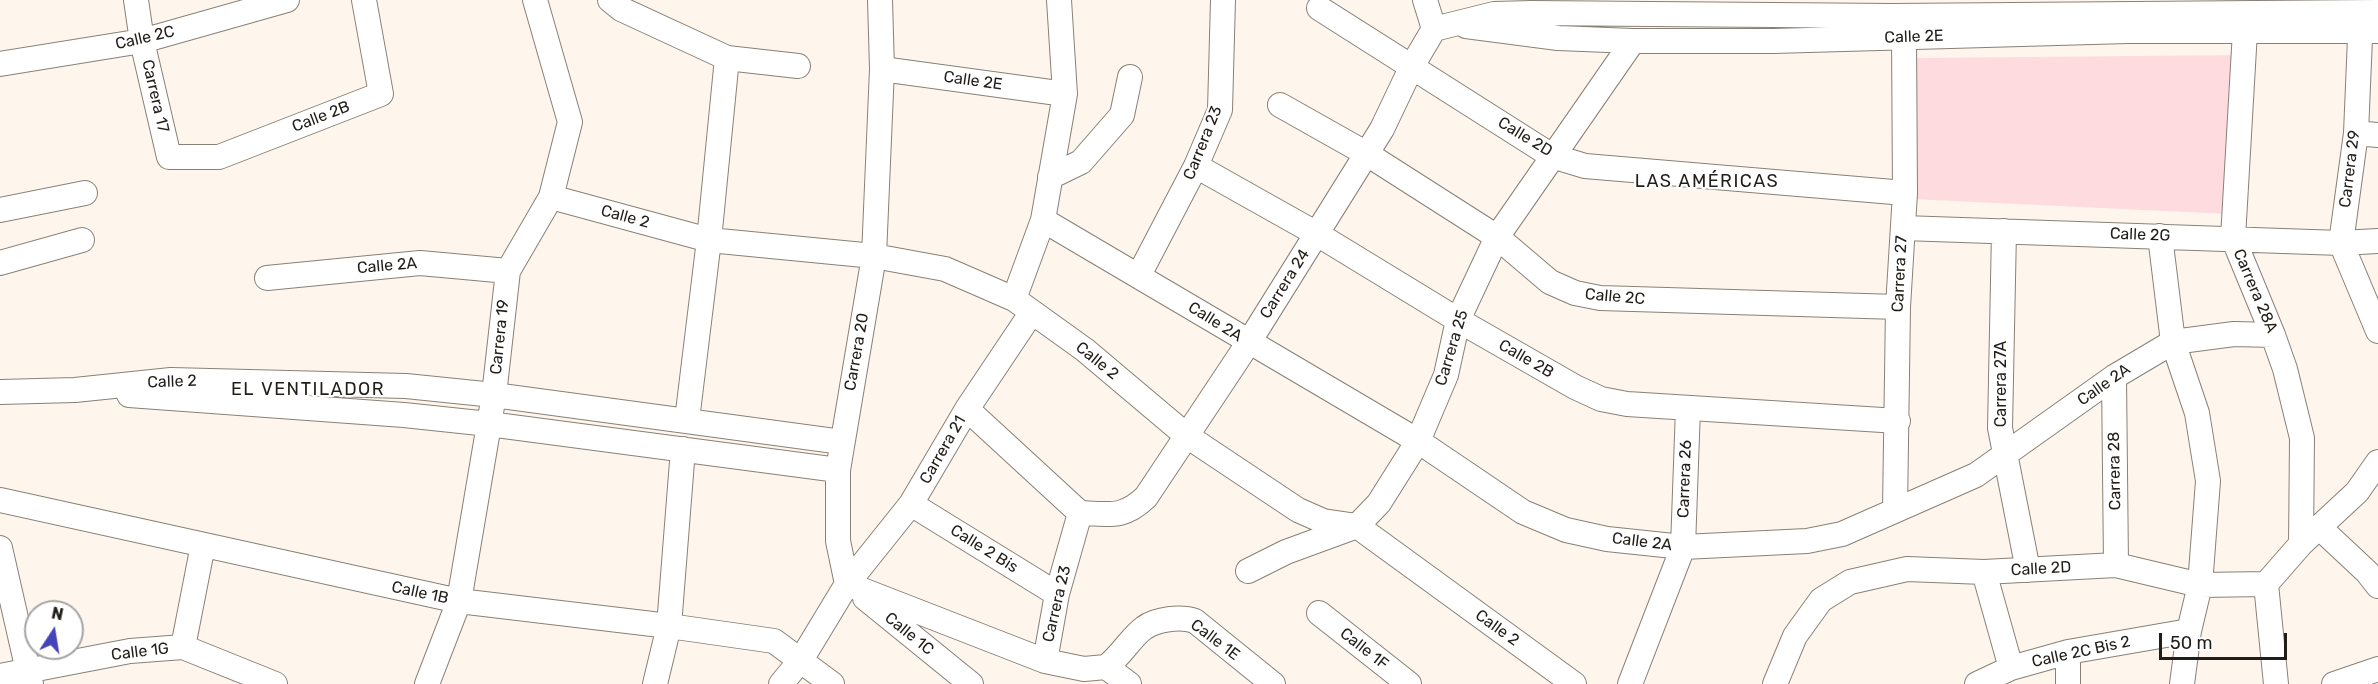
<!DOCTYPE html>
<meta charset="utf-8">
<style>
body{margin:0}
#map{position:relative;width:2378px;height:684px;overflow:hidden;background:#fef6ed;font-family:Rubik,sans-serif}
canvas{display:block}
.north{position:absolute;left:24px;top:600px;width:60px;height:60px;box-sizing:border-box;background:#fff;border:2px solid #a6a5a3;border-radius:50%;rotate:12deg;font-size:16px;font-weight:700;line-height:24px;text-align:center;color:#211e1a}
.north::after{content:'';display:block;margin:auto;width:21px;height:27px;background:#4544ba;clip-path:polygon(50% 0,100% 100%,50% 72%,0 100%)}
.scale{position:absolute;left:2159px;top:633px;width:128px;height:27px;box-sizing:border-box;border:3px solid #211e1a;border-top:0;padding-left:8px;font-size:18px;line-height:21px;white-space:nowrap;color:#211e1a;-webkit-text-stroke:4px #fff;paint-order:stroke}
</style>
<div id="map">
<canvas width="2378" height="684"></canvas>
<div class="north">N</div>
<div class="scale">50 m</div>
</div>
<script>
const c = document.querySelector('canvas').getContext('2d');
c.lineJoin = 'round';
function fillPath(path, color) { c.fillStyle = color; c.fill(path, 'evenodd'); }
function strokePath(path, color, width, dash) { c.strokeStyle = color; c.lineWidth = width; c.lineCap = dash ? 'butt' : 'round'; c.setLineDash(dash || []); c.stroke(path); }
function label(font, color, halo, rows, align = 'center') {
  c.font = font + ' Rubik,sans-serif'; c.lineWidth = 4.5; c.setLineDash([]); c.textBaseline = 'middle'; c.strokeStyle = halo; c.fillStyle = color; for (const [text, x, y, turn = 0] of rows) {
    c.save(); c.translate(x, y); c.rotate((+turn || 0) * Math.PI / 180); c.textAlign = isNaN(turn) ? turn : align; if (halo) c.strokeText(text, 0, 0); c.fillText(text, 0, 0); c.restore();
  }
}
fillPath(new Path2D(`
 M 2243,55 L 2228,214 L 1912,199 L 1915,58 Z`), '#fddbdf');
const minor = new Path2D(`
 M 136,0 L 142,41 L 169,157 L 219,157 L 381,94 L 364,0
 M 610,0 L 621,9 L 727,58 L 798,66
 M 1319,8 L 1552,156 L 1585,166 L 1905,193
 M 2246,14 L 2233,238 L 2273,335 L 2285,369 L 2302,438 L 2301,544
 M 2361,14 L 2356,133 L 2341,243 L 2378,331
 M 1466,26 L 1558,38 L 1633,41 L 1773,41 L 2128,31 L 2378,31
 M 1434,29 L 1494,14 L 1532,13 L 1892,16 L 2378,12
 M 0,64 L 142,41 L 287,0
 M 882,69 L 1065,94
 M 1280,105 L 1367,154 L 1497,237 L 1550,282 L 1575,293 L 1600,298 L 1898,307
 M 2356,133 L 2378,135
 M 1196,166 L 1317,234 L 1458,320 L 1575,387 L 1601,399 L 1627,404 L 1898,421
 M 1050,177 L 1081,162 L 1122,115 L 1130,77
 M 551,197 L 709,240 L 874,256 L 945,269 L 1014,299 L 1085,350 L 1187,436 L 1298,510 L 1323,521 L 1357,526 L 1574,684
 M 0,210 L 85,193
 M 1043,220 L 1418,441 L 1523,512 L 1566,530 L 1607,539 L 1683,547 L 1807,541 L 1842,534 L 1976,475 L 2114,377 L 2173,342 L 2234,334 L 2273,335
 M 1903,228 L 2341,243 L 2378,241
 M 2004,231 L 2000,428 L 2028,570
 M 2160,236 L 2173,342 L 2197,413 L 2208,481 L 2200,585 L 2189,631 L 2182,684
 M 0,263 L 82,240
 M 1139,275 L 1196,166 L 1220,110 L 1223,0
 M 267,278 L 420,263 L 508,271
 M 1014,299 L 1043,220 L 1065,94 L 1059,0
 M 2114,377 L 2116,565
 M 0,392 L 75,390 L 171,380 L 406,386 L 494,395 L 842,442
 M 129,395 L 404,415 L 489,424 L 838,470
 M 967,409 L 1080,513
 M 687,420 L 709,240 L 727,58
 M 0,500 L 459,601 L 669,626 L 774,641 L 832,684
 M 911,504 L 1057,594
 M 1895,510 L 1898,307 L 1905,193 L 1904,37
 M 1080,513 C 1110,514 1123,519 1146,497 L 1249,342 L 1382,129 L 1412,66 L 1434,29 L 1425,0
 M 2320,528 L 2367,572 L 2378,586
 M 0,548 L 31,684
 M 1248,571 L 1286,552 L 1357,526 L 1379,503 L 1418,441 L 1446,375 L 1458,320 L 1497,237 L 1633,41
 M 1984,572 L 2011,668
 M 847,584 L 838,541 L 838,470 L 874,256 L 882,69 L 880,0
 M 847,584 L 1045,661 L 1084,669 L 1106,667
 M 2266,584 L 2301,544 L 2357,492 L 2378,462
 M 2266,584 L 2276,684
 M 865,598 L 971,684
 M 1319,613 L 1409,684
 M 183,647 L 203,545
 M 2068,652 L 2068,684
 M 1045,661 L 1057,594 L 1080,513
 M 1106,667 C 1121,656 1132,636 1144,628 C 1156,619 1181,616 1195,621 L 1273,684
 M 1106,667 L 1129,684
 M 0,676 L 130,651 L 183,647 L 275,684
 M 427,684 L 459,601 L 494,395 L 508,271 L 551,197 L 570,122 L 535,0
 M 655,684 L 669,626 L 683,449
 M 781,684 L 801,660 L 847,584 L 911,504 L 967,409 L 1032,312
 M 1630,684 L 1683,547 L 1688,408
 M 1775,684 L 1795,636 L 1821,600 L 1850,582 L 1907,569 L 1984,572 L 2116,565 L 2200,585 L 2266,584
 M 1977,684 L 2011,668 L 2068,652 L 2189,631
 M 2334,684 L 2378,669`);
strokePath(minor, '#898076', 26);
strokePath(minor, '#fff', 24);
label('16px', '#211e1a', '#fff', [
 ["Calle 2E",1914,37,-2],
 ["Calle 2C",145,38,-13],
 ["Calle 2E",973,81,8],
 ["Carrera 17",155,96,77],
 ["Calle 2B",321,117,-21],
 ["Calle 2D",1525,137,31],
 ["Carrera 23",1203,143,-68],
 ["Carrera 29",2350,169,-83],
 ["Calle 2",625,217,15],
 ["Calle 2G",2140,235,2],
 ["Calle 2A",387,266,-5],
 ["Carrera 27",1900,274,-87],
 ["Carrera 24",1285,284,-58],
 ["Carrera 28A",2255,291,67],
 ["Calle 2C",1615,297,5],
 ["Calle 2A",1215,322,32],
 ["Carrera 19",500,337,-84],
 ["Carrera 25",1452,348,-73],
 ["Carrera 20",857,352,-80],
 ["Calle 2B",1526,359,30],
 ["Calle 2",1097,361,39],
 ["Calle 2",172,382,-2],
 ["Carrera 27A",2001,384,-90],
 ["Calle 2A",2104,385,-35],
 ["Carrera 21",943,450,-60],
 ["Carrera 28",2115,471,-91],
 ["Carrera 26",1685,479,-88],
 ["Calle 2A",1642,542,7],
 ["Calle 2 Bis",984,549,32],
 ["Calle 2D",2041,569,-3],
 ["Calle 1B",420,593,12],
 ["Carrera 23",1057,604,-77],
 ["Calle 2",1497,628,36],
 ["Calle 1C",909,634,39],
 ["Calle 1E",1215,640,37],
 ["Calle 1F",1364,649,38],
 ["Calle 1G",140,652,-7],
 ["Calle 2C Bis 2",2081,652,-12]
]);
c.letterSpacing = '1.5px';
label('18px', '#211e1a', '#fff', [
 ["LAS AMÉRICAS",1707,182],
 ["EL VENTILADOR",308,390]
]);
c.letterSpacing = '0px';
</script>
